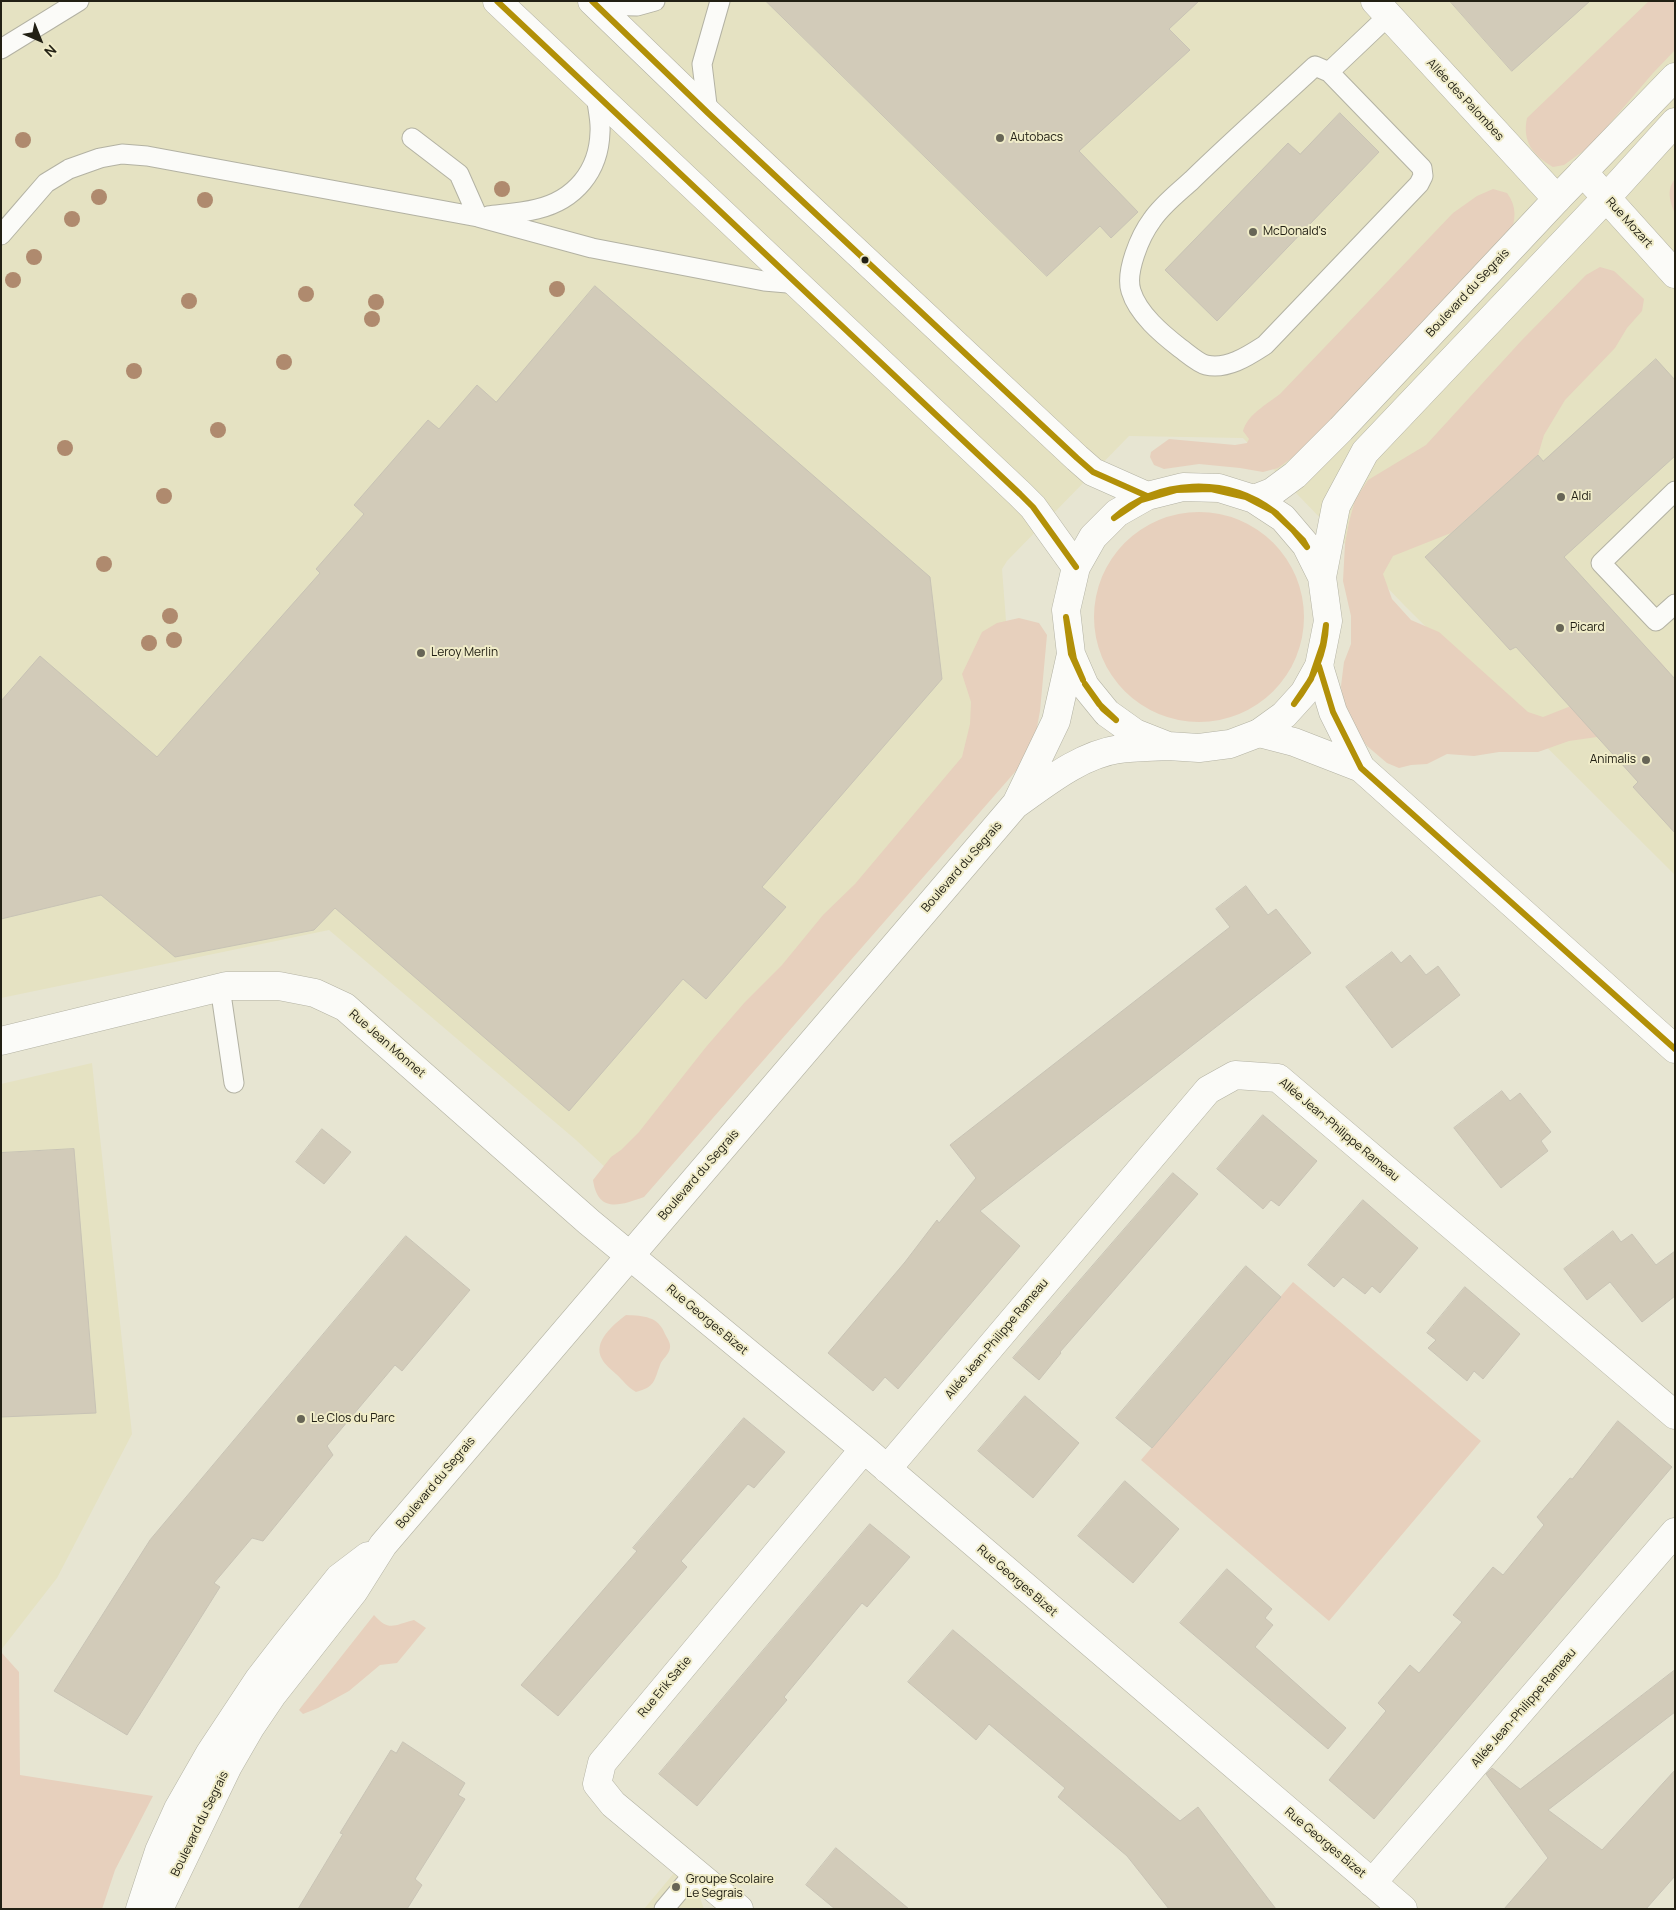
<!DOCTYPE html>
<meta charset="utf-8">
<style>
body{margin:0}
#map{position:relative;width:1676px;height:1910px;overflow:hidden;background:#e7e5d2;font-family:Manrope,sans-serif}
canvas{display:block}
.frame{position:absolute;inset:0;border:2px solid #222014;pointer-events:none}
.north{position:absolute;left:15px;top:15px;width:50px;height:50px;-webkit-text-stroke:4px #f0ecc9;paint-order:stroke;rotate:136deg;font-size:14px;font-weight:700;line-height:20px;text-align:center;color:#222014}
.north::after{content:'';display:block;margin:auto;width:18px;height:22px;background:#222014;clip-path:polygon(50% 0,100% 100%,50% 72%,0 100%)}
</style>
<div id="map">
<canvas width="1676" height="1910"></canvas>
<div class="frame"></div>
<div class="north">N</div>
</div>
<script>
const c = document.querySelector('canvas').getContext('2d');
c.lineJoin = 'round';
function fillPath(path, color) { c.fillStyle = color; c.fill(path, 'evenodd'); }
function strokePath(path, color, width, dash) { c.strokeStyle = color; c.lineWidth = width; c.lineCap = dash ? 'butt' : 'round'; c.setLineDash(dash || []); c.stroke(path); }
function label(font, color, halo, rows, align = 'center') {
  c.font = font + ' Manrope,sans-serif'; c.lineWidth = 4; c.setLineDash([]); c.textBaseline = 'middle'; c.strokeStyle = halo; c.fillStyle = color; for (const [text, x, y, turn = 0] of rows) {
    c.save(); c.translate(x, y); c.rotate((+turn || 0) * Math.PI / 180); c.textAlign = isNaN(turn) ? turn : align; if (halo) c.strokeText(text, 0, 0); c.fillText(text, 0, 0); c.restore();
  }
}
fillPath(new Path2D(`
 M 1,1 L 1675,1 L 1675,875 L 1405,606 L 1243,438 L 1129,436 L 1007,561 L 1002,569 L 1014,724 L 622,1183 L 576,1140 L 329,930 L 1,998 Z
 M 92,1063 L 132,1434 L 57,1578 L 1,1650 L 1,1084 Z
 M 674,1873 L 699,1895 L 704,1909 L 644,1909 Z`), '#e5e2c2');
fillPath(new Path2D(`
 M 1649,1 L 1675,1 L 1675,50 L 1653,73 L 1605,129 L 1586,149 L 1564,165 L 1553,167 C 1533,155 1522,142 1527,118 Z
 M 1675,179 L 1675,214 C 1670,201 1666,190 1675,179 Z
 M 1493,189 L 1507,193 C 1517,206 1516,220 1510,234 L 1301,451 L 1278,468 L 1263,472 L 1240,468 L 1199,464 L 1164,469 L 1154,465 L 1150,457 L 1151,452 L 1169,439 L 1235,445 L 1247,443 L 1249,439 L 1243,431 C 1248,414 1266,405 1280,394 L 1453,213 L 1477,196 Z
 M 1600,267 L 1614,271 L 1644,299 L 1642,311 L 1627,328 L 1615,348 L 1565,400 L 1544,435 L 1538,455 L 1451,533 L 1393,556 L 1383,574 L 1392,599 L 1411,620 L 1439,632 L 1528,712 L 1543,717 L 1576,704 L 1643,647 L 1655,656 L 1669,672 L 1597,737 L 1569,741 L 1538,752 L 1499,752 L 1474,756 L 1447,754 L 1427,764 L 1411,765 L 1399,768 L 1387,763 L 1367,746 L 1344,716 L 1341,686 L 1344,662 L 1351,644 L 1351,616 L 1343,581 L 1345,544 L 1349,522 L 1355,500 L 1368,480 L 1426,445 L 1522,340 L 1586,275 Z
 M1094 617a105 105 0 1 1 210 0a105 105 0 1 1-210 0Z
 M 1019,618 L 1039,623 L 1047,635 L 1040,711 L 1035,738 L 1022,764 L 644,1197 C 619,1206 598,1213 593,1180 L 611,1157 L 621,1150 L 639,1132 L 706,1047 L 745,1002 L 782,965 L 823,915 L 855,884 L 962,757 L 970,724 L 971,702 L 962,674 L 982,632 L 997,623 Z
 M 1293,1282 L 1481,1441 L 1329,1621 L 1141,1460 Z
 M 626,1315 C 644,1316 658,1316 665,1334 C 667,1338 671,1343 670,1348 C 669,1355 662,1359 660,1365 C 654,1381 655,1387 636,1392 C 627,1387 623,1380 616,1374 C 611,1369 605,1365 602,1359 C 592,1342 614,1324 626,1315 Z
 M 374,1615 C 389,1632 394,1625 414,1620 L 426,1628 L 397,1663 L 380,1665 L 349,1691 L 318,1708 L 303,1714 L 299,1710 Z
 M 1,1652 L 19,1672 L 20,1775 L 153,1796 L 115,1870 L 102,1909 L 1,1909 Z`), '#e7d0bd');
const building = new Path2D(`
 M 766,1 L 1199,1 L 1169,29 L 1190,50 L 1079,151 L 1138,212 L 1111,238 L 1100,226 L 1047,276 Z
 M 1450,1 L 1590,1 L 1512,71 Z
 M 1340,113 L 1379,152 L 1217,321 L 1165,270 L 1288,143 L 1300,154 Z
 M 595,286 L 930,577 L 942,679 L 762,887 L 786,907 L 706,999 L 683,979 L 569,1111 L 335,908 L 314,930 L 175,957 L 101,895 L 1,919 L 1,701 L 40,656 L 157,757 L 320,573 L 316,569 L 364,514 L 354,505 L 428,420 L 439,429 L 477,385 L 496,402 Z
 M 1656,359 L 1675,380 L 1675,456 L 1564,557 L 1675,679 L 1675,833 L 1633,787 L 1638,782 L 1516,647 L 1510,650 L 1425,557 L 1538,455 L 1543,461 Z
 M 1246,886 L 1268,915 L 1276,909 L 1311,953 L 980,1211 L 1020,1246 L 898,1389 L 885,1377 L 873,1391 L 828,1353 L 905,1262 L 937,1220 L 939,1223 L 976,1178 L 950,1145 L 1230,927 L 1216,909 Z
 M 1392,952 L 1401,963 L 1410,955 L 1426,975 L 1438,966 L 1460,995 L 1392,1048 L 1346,987 Z
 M 1502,1091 L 1510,1101 L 1520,1093 L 1551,1132 L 1541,1141 L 1548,1151 L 1501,1188 L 1454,1128 Z
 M 1263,1115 L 1317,1161 L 1279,1206 L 1271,1200 L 1263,1209 L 1217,1169 Z
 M 322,1129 L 351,1152 L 324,1184 L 296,1162 Z
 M 74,1149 L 96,1413 L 1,1417 L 1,1153 Z
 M 1173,1173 L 1198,1194 L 1060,1352 L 1061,1353 L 1039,1380 L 1013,1358 Z
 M 1363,1200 L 1418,1248 L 1380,1293 L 1372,1286 L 1365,1294 L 1343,1277 L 1334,1287 L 1308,1265 Z
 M 1613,1231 L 1621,1242 L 1632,1234 L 1656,1265 L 1675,1251 L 1675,1296 L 1642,1322 L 1610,1282 L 1587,1300 L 1564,1269 Z
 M 406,1236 L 470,1290 L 402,1371 L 395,1365 L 327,1446 L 333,1455 L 263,1541 L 252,1538 L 214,1583 L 220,1587 L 127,1735 L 54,1691 L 150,1540 Z
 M 1246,1266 L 1281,1297 L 1152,1448 L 1116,1418 Z
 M 1465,1287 L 1520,1334 L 1483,1379 L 1474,1371 L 1467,1381 L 1428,1348 L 1436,1340 L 1427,1333 Z
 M 1025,1396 L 1079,1443 L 1033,1498 L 978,1451 Z
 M 744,1418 L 785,1452 L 754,1488 L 748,1484 L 681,1561 L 687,1567 L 558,1716 L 521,1685 L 637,1551 L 633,1548 Z
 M 1618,1421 L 1672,1467 L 1374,1819 L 1329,1780 L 1386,1711 L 1378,1703 L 1410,1665 L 1419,1673 L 1462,1622 L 1453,1615 L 1493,1567 L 1503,1575 L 1544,1525 L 1537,1517 L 1570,1478 L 1572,1479 Z
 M 1125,1481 L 1179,1529 L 1133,1583 L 1078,1536 Z
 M 870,1524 L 910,1557 L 867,1607 L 862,1603 L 784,1697 L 787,1700 L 697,1806 L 659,1774 Z
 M 1227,1569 L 1272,1609 L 1265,1618 L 1273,1625 L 1255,1647 L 1346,1728 L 1328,1749 L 1180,1623 Z
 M 953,1630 L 1180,1821 L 1198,1807 L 1276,1909 L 1169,1909 L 1127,1856 L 1058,1797 L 1065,1788 L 989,1724 L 976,1740 L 908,1682 Z
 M 1675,1670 L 1675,1712 L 1548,1810 L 1602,1850 L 1675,1770 L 1675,1876 L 1646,1909 L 1504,1909 L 1548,1858 L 1486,1774 L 1492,1768 L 1520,1789 Z
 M 403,1742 L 465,1783 L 458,1795 L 465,1799 L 415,1879 L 422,1885 L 407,1909 L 298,1909 L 343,1834 L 340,1833 L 391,1750 L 396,1753 Z
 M 836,1848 L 909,1909 L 835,1909 L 806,1885 Z`);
fillPath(building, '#d2cbb9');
strokePath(building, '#c8c3b5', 1);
const service = new Path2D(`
 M 596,5 L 637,6 L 655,1
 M 1,49 L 79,1
 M 1315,66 L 1329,72 L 1422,168 L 1423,176 L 1419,184 L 1265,345 C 1248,356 1227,370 1206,365 C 1198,363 1187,353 1180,348 C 1162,334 1138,314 1131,291 C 1125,272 1140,236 1152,220 C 1162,205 1179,192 1192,180 C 1232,141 1274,104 1315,66 Z
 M 1329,72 L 1388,16
 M 708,113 L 702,64 L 720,1
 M 412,138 L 459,174 L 478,217
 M 488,216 C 504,214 521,213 537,209 C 575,200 599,171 600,132 C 601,120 597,106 596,94
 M 1,235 L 46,183 L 69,169 L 100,158 L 122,154 L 147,156 L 478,217 L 592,248 L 764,281 L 799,284
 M 1675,491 L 1601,563 L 1656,621 L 1675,604
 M 220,987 L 234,1083
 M 664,1909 L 695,1872`);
const minor = new Path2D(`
 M 1375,1 L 1557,199
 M 1583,172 L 1675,274
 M 1319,666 L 1333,712 L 1361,768
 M 1259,733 L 1294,742 L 1361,768 L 1675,1049
 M 1,1041 L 226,986 L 279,986 L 315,993 L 345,1007 L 589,1222 L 864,1449 L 1403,1909
 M 887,1469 L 1208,1090 L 1235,1075 L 1278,1078 L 1675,1415
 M 1372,1883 L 1675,1532
 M 739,1909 L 613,1804 L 597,1784 L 602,1763 L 864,1449`);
const tertiary = new Path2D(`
 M 497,1 L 1020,494 L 1033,507 L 1076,567
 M 592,1 L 708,113 L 1077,458 L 1093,472 L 1147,496
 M 1254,499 L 1272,492 L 1295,475 L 1341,429 L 1557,199 L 1675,77
 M 1322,577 L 1336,506 L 1365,452 L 1606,198 L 1675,122
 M 1017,802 L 1056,721 L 1071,654 L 1066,610 L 1076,567 L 1093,537 L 1117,513 L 1147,496 L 1183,487 L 1219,488 L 1254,499 L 1283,518 L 1306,545 L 1322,577 L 1328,621 L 1319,666 L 1304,693 L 1284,715 L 1259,733 L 1230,744 L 1199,748 L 1168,746 L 1135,733 L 1107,713 L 1085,686 L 1071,654
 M 140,1909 L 159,1851 L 178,1809 L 210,1753 L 259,1679 L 286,1644 L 339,1578 L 368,1556
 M 159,1909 L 228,1766 L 250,1728 L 273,1694 L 354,1591 L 383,1545 L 1015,805 C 1046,783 1080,755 1119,749 C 1135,747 1152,747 1168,746`);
strokePath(service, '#b3b2a3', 21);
strokePath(minor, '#b3b2a3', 29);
strokePath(tertiary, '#b3b2a3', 29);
strokePath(service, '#fbfbf8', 19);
strokePath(minor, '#fbfbf8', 28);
strokePath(tertiary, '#fbfbf8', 28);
strokePath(new Path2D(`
 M 497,1 L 1020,494 L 1033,507 L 1076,567
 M 592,1 L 708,113 L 1077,458 L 1093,472 L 1147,496
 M 1273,511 L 1277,514 L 1303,540 L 1307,547
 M 1273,511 L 1293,530 L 1307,547
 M 1114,518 C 1158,479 1226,476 1273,511
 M 1114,518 L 1141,500 L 1176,490 L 1211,489 L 1246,497 L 1273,511
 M 1066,617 L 1074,659 L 1083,680
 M 1066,617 L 1071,654 L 1083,680
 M 1319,666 L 1333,712 L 1361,768 L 1675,1049
 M 1085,684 L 1099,704 L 1116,720
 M 1085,684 L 1103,709 L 1116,720
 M 1294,704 L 1311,679 L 1323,644 L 1326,625
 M 1294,704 C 1313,680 1325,655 1326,625`), '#b29008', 6);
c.fillStyle = '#af8a6e';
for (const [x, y] of [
 [23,140],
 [502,189],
 [99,197],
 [205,200],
 [72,219],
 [34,257],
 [13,280],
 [557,289],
 [306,294],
 [189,301],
 [376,302],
 [372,319],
 [284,362],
 [134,371],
 [218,430],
 [65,448],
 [164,496],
 [104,564],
 [170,616],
 [174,640],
 [149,643]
]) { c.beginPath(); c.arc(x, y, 8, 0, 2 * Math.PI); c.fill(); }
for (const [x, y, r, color] of [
 [1000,138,5,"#676556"],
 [1253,232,5,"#676556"],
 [865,260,4.5,"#222014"],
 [1561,497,5,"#676556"],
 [1560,628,5,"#676556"],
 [421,653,5,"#676556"],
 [1646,760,5,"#676556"],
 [301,1419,5,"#676556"],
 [676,1887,5,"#676556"]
]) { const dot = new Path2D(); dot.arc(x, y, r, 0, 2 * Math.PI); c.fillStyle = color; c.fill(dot); strokePath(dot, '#f0ecc9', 2); }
label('12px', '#222014', '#f0ecc9', [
 ["Allée des Palombes",1465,100,47],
 ["Rue Mozart",1629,223,48],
 ["Boulevard du Segrais",1468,293,-47],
 ["Boulevard du Segrais",962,867,-49],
 ["Rue Jean Monnet",387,1044,41],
 ["Allée Jean-Philippe Rameau",1339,1130,40],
 ["Boulevard du Segrais",699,1175,-49],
 ["Rue Georges Bizet",707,1320,40],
 ["Allée Jean-Philippe Rameau",997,1339,-50],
 ["Boulevard du Segrais",436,1483,-50],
 ["Rue Georges Bizet",1017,1581,41],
 ["Rue Erik Satie",665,1687,-50],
 ["Allée Jean-Philippe Rameau",1524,1708,-49],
 ["Boulevard du Segrais",200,1824,-64],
 ["Rue Georges Bizet",1325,1843,40]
]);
label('12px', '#222014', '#f0ecc9', [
 ["Autobacs",1010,138],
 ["McDonald's",1263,232],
 ["Aldi",1571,497],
 ["Picard",1570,628],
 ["Leroy Merlin",431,653],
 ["Animalis",1636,760,"right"],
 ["Le Clos du Parc",311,1419],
 ["Groupe Scolaire",686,1880],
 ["Le Segrais",686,1894]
], 'left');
</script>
